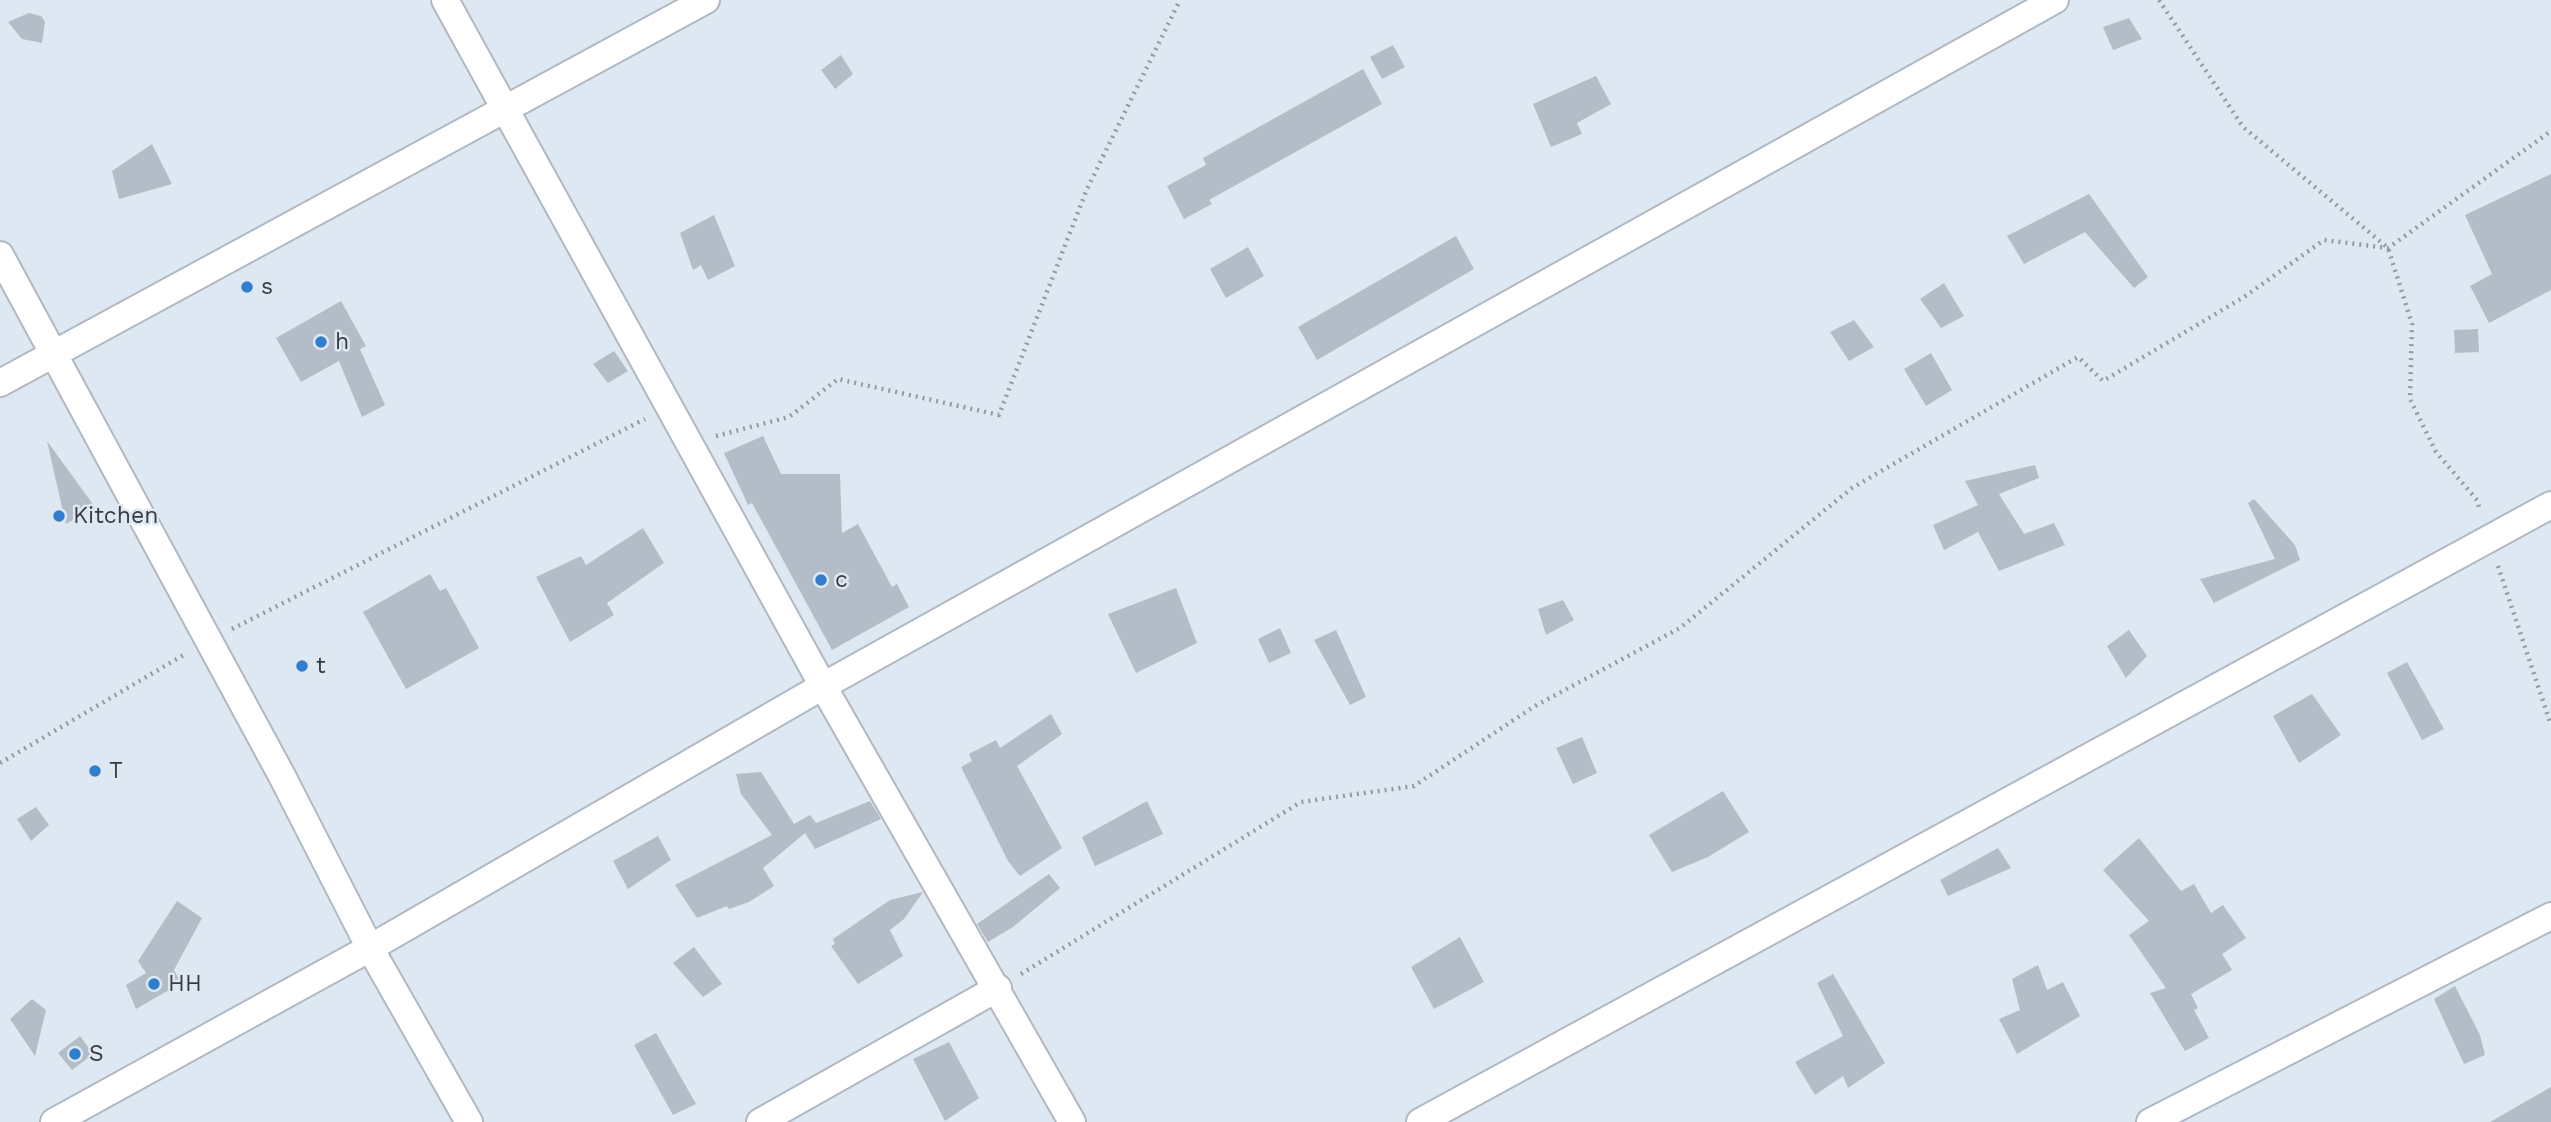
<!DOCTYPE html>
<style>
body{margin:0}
canvas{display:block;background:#dee8f2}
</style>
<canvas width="2551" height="1122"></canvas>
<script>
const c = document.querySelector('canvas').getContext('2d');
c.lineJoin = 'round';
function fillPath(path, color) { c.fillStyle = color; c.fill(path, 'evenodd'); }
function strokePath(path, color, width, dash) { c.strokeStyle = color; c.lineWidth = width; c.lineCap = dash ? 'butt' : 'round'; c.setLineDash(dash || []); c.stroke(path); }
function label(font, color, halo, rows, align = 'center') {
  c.font = font + ' "Work Sans",sans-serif'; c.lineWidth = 5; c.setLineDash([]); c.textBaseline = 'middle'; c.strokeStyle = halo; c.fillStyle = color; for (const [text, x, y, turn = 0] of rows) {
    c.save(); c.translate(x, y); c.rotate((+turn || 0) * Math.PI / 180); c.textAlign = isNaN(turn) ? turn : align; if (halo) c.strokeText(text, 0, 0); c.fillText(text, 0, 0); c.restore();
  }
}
fillPath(new Path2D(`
 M 29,13 L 41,16 L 45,22 L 42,43 L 22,39 L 8,22 Z
 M 2129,18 L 2142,39 L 2113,50 L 2103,27 Z
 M 1393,45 L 1405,67 L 1382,79 L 1370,57 Z
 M 841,55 L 853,74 L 835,89 L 821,70 Z
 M 1363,69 L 1382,104 L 1209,200 L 1212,204 L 1184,219 L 1167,186 L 1206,165 L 1203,158 Z
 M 1596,76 L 1611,104 L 1577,123 L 1582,134 L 1551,147 L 1533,104 Z
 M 152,144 L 172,184 L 119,199 L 112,171 Z
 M 2551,174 L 2551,290 L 2489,323 L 2470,286 L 2492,274 L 2465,215 Z
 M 2089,194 L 2148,277 L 2134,288 L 2085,232 L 2024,264 L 2007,236 Z
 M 714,215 L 735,266 L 708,280 L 701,265 L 693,270 L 680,233 Z
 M 1456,236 L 1474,269 L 1317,360 L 1298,327 Z
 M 1248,247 L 1264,276 L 1226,298 L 1210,269 Z
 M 1944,283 L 1964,316 L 1941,328 L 1920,299 Z
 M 341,301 L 366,346 L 360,349 L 385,405 L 362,417 L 339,361 L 301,382 L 276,338 Z
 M 1854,320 L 1874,347 L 1849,361 L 1830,332 Z
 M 2478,329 L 2479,352 L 2455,353 L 2454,330 Z
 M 614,351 L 628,371 L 608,383 L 593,364 Z
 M 1931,353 L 1952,390 L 1926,406 L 1904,369 Z
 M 763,436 L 781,474 L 840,474 L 842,533 L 858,524 L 892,587 L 897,584 L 909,607 L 832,650 L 752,503 L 748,505 L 724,453 Z
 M 47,441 L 95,507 L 66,524 L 61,503 Z
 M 2035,465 L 2039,478 L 1999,494 L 2024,534 L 2054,523 L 2065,545 L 1999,571 L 1978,532 L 1944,550 L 1933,525 L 1978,505 L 1965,481 Z
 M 2254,499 L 2295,545 L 2300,560 L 2214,603 L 2200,579 L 2275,559 L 2248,503 Z
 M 643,528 L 664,563 L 607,603 L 614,615 L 570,642 L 536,577 L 581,556 L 586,565 Z
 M 430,574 L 440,591 L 446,588 L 479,648 L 406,689 L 363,612 Z
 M 1176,588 L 1197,643 L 1136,673 L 1108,614 Z
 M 1563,600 L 1574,620 L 1546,635 L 1538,609 Z
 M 1280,628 L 1291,653 L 1269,663 L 1258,639 Z
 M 1336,630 L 1366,697 L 1350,705 L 1314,640 Z
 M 2129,630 L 2147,656 L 2126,678 L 2107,646 Z
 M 2407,662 L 2444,729 L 2422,740 L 2387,673 Z
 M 2312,694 L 2341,735 L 2299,763 L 2273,716 Z
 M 1051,714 L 1062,734 L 1017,766 L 1062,848 L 1020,876 L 1008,861 L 961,767 L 972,761 L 969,754 L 996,740 L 1000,748 Z
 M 1582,737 L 1597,773 L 1573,784 L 1556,748 Z
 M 761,772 L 794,824 L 810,815 L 816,823 L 870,801 L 881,819 L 815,849 L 805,833 L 763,868 L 774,886 L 749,902 L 729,909 L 727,906 L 697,918 L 675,885 L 772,835 L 741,794 L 736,774 Z
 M 1723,791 L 1749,832 L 1708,857 L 1672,872 L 1649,835 Z
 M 1147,801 L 1163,834 L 1095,866 L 1082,837 Z
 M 36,807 L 49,825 L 31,841 L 17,819 Z
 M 658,836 L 671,860 L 628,889 L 613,861 Z
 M 2139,838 L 2181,891 L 2194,884 L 2211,913 L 2223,905 L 2246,938 L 2222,954 L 2232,970 L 2191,994 L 2198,1008 L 2194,1010 L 2209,1038 L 2185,1051 L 2150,993 L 2166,988 L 2129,935 L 2149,921 L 2103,870 Z
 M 1998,848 L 2011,868 L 1948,896 L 1940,880 Z
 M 1049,874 L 1060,888 L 1013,927 L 988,942 L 977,924 Z
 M 923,892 L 904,919 L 890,930 L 903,956 L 858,984 L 831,946 L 835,944 L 833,939 L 890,900 Z
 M 177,901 L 202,918 L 174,970 L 181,983 L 136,1009 L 126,985 L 146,973 L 138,961 Z
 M 1460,937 L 1484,982 L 1434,1009 L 1411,967 Z
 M 694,947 L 722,984 L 703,997 L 673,963 Z
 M 2038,965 L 2047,990 L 2063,982 L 2080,1016 L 2017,1054 L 1999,1019 L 2020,1010 L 2012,979 Z
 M 1833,974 L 1885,1063 L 1848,1088 L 1843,1076 L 1815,1095 L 1795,1062 L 1843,1036 L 1817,983 Z
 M 2455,986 L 2480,1035 L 2485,1055 L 2464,1064 L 2434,999 Z
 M 32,999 L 46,1010 L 35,1056 L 10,1019 Z
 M 656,1033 L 696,1104 L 673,1115 L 634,1045 Z
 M 80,1036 L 93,1054 L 72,1070 L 58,1053 Z
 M 949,1042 L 979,1098 L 945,1121 L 913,1059 Z
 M 2551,1087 L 2551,1122 L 2490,1122 Z`), '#b4bdc7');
const street = new Path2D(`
 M 445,0 L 823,686 L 1072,1122
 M 0,255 L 282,776 L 370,948 L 469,1122
 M 0,383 L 706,0
 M 54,1122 L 370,948 L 823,686 L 2055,0
 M 760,1122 L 998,988
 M 1420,1122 L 2551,505
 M 2150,1122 L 2551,916`);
strokePath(street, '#b0b9c3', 30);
strokePath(new Path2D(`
 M 2159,0 L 2243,127 L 2388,248 L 2412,324 L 2410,399 L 2436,452 L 2477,500 L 2480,511
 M 716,436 L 789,417 L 838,379 L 999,415 L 1087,189 L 1180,0
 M 2498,566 L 2551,725
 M 232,629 L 645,419
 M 0,763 L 187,653
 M 1021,974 L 1301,802 L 1414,786 L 1535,706 L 1680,628 L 1852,488 L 2078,357 L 2103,381 L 2244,297 L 2324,240 L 2388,248 L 2551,131`), '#939aa1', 4.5, [2, 5]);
strokePath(street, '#fff', 26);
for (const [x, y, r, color] of [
 [247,287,7,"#317ece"],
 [321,342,7,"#317ece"],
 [59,516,7,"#317ece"],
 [821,580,7,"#317ece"],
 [302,666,7,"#317ece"],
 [95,771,7,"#317ece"],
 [154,984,7,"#317ece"],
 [75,1054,7,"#317ece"]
]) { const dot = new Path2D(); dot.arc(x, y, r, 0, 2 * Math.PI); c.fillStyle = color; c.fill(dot); strokePath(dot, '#dee8f2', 2.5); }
label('23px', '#383c40', '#dee8f2', [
 ["s",261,287],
 ["h",335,342],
 ["Kitchen",73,516],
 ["c",835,580],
 ["t",316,666],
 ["T",109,771],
 ["HH",168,984],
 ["S",89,1054]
], 'left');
</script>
